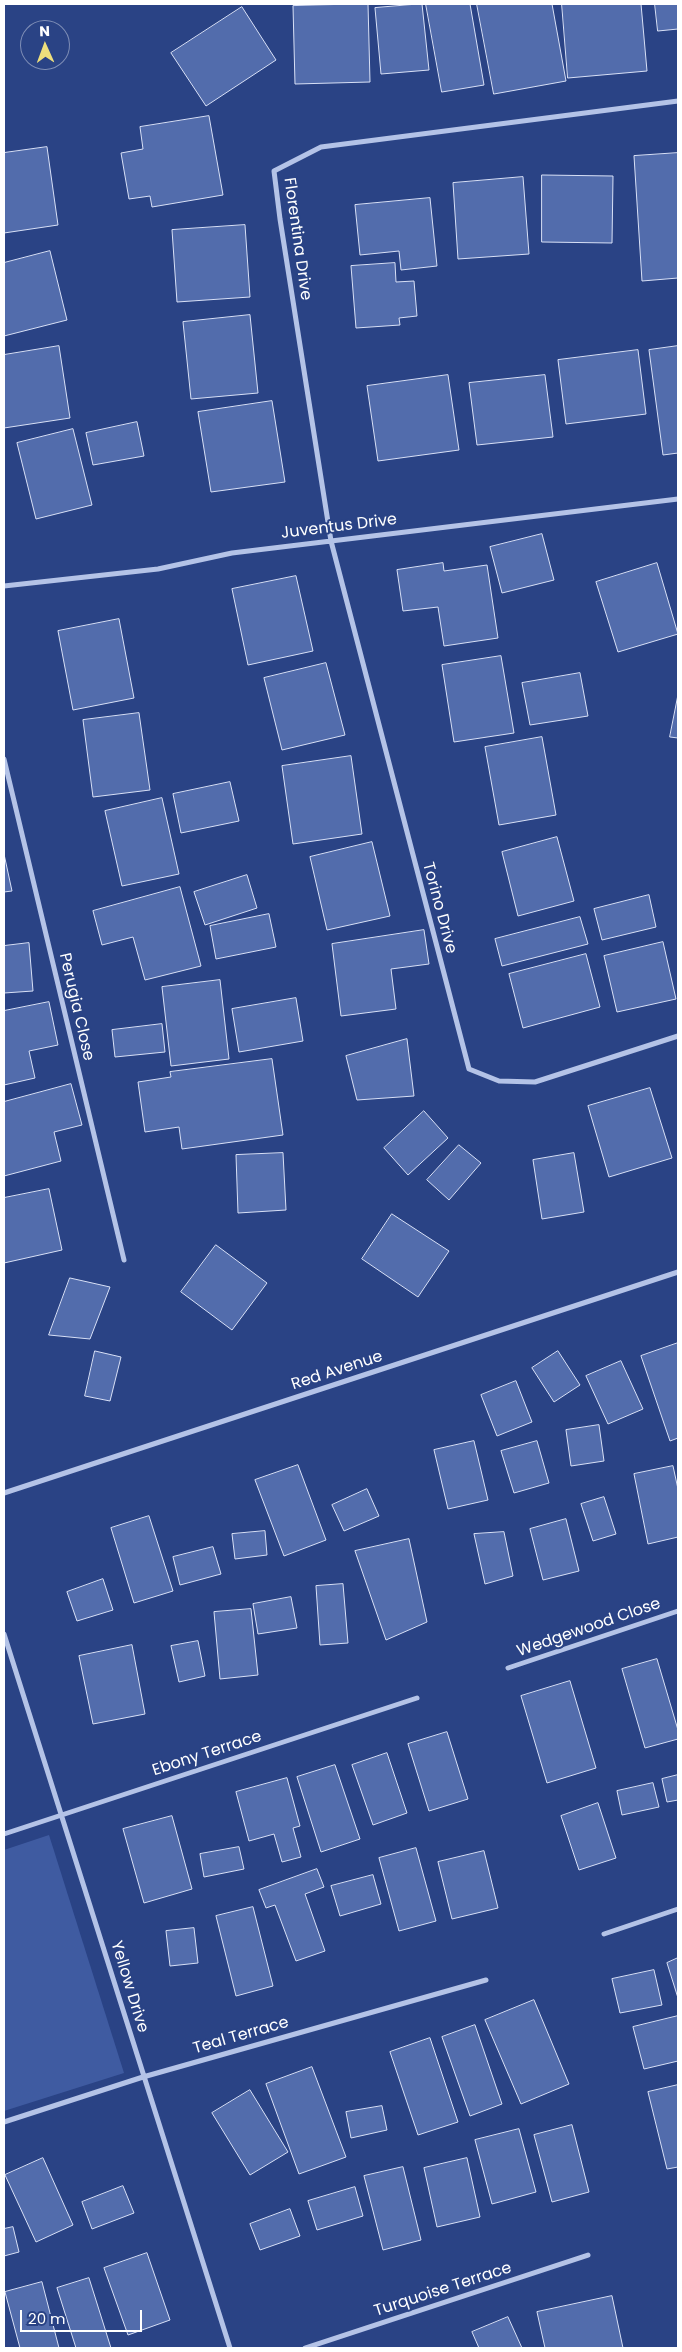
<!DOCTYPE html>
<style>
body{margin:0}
#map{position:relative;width:682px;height:2352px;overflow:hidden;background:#2a4385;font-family:Poppins,sans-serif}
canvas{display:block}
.frame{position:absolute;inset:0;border:5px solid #fff;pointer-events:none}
.north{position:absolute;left:20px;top:20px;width:50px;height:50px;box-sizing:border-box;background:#2a4385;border:1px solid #7f8eb6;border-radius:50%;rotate:358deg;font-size:14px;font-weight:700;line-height:20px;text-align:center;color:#fff}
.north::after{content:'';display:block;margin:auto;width:18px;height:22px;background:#eedf7c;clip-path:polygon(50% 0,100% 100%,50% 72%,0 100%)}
.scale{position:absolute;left:20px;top:2310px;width:122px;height:22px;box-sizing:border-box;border:2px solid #fff;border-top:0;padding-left:6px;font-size:15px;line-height:18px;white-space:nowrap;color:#fff;-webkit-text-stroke:4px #2a4385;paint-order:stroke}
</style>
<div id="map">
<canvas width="682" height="2352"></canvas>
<div class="frame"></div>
<div class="north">N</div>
<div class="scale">20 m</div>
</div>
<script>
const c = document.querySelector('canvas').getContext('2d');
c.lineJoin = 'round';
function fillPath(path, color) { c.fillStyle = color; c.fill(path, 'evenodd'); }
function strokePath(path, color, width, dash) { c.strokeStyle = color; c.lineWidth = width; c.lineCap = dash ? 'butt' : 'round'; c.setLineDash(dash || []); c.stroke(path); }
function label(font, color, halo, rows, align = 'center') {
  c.font = font + ' Poppins,sans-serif'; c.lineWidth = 4; c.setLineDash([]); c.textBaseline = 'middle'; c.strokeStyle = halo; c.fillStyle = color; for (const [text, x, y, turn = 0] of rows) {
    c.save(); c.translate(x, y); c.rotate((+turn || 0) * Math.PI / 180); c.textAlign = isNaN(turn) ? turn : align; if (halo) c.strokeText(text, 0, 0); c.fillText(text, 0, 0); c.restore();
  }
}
fillPath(new Path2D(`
 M 49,1835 L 124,2073 L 4,2111 L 4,1850 Z`), '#3f5ba1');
const building = new Path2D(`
 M 368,4 L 370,82 L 295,84 L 293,6 Z
 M 422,4 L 429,70 L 381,74 L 375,8 Z
 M 426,4 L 470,4 L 484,85 L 442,92 Z
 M 477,4 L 552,4 L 566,81 L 494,94 Z
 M 562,4 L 641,4 L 647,71 L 568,78 Z
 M 655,4 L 678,4 L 678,29 L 658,31 Z
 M 242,7 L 276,60 L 206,106 L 171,53 Z
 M 209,116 L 223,195 L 152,207 L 150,196 L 129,199 L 121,153 L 143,149 L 140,127 Z
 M 47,147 L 58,225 L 4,233 L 4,153 Z
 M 678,153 L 678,278 L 642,281 L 634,156 Z
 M 542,175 L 613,176 L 612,243 L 542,242 Z
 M 523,177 L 529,254 L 458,259 L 453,183 Z
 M 430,198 L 437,266 L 401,270 L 399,251 L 360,255 L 355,205 Z
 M 245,225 L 250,297 L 177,302 L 172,230 Z
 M 50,251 L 67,320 L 4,336 L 4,263 Z
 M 395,263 L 396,282 L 414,281 L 417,316 L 399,318 L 400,325 L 356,328 L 351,266 Z
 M 250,315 L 258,393 L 191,399 L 183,322 Z
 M 59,346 L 70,418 L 4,428 L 4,355 Z
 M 678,346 L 678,453 L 663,455 L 649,350 Z
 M 638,350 L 646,414 L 566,424 L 558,360 Z
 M 448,375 L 459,450 L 378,461 L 367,386 Z
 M 545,375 L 553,437 L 477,445 L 469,383 Z
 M 272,401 L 285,482 L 211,492 L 198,412 Z
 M 137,422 L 144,456 L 93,465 L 86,433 Z
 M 73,429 L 92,505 L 36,519 L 17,443 Z
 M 542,534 L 554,580 L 502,593 L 490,547 Z
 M 443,563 L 444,571 L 487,565 L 498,638 L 444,646 L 438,607 L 403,611 L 397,570 Z
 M 657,563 L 678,634 L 618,652 L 596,582 Z
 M 296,576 L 313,651 L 248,665 L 232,589 Z
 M 119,619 L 134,698 L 73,710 L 58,631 Z
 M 501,656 L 514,733 L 454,742 L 442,665 Z
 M 326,663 L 345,735 L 282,750 L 264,678 Z
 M 580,673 L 588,716 L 530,725 L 522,683 Z
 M 678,695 L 678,738 L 670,737 Z
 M 139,713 L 150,790 L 93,797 L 83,720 Z
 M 542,737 L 556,815 L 499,825 L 485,747 Z
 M 351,756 L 362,834 L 293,844 L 282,766 Z
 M 230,782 L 239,821 L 181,833 L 173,794 Z
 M 162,798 L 179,874 L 122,886 L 105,811 Z
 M 557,837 L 574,901 L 518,916 L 502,852 Z
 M 372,842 L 390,916 L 327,930 L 310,857 Z
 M 4,854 L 12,891 L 4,892 Z
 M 247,875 L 257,908 L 205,925 L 194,892 Z
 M 180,887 L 201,966 L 145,980 L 133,937 L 102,945 L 93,911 Z
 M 649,895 L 656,927 L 602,940 L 594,909 Z
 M 269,914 L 276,947 L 216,959 L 210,926 Z
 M 580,917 L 588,944 L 502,966 L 495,939 Z
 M 424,930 L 429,964 L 391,969 L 396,1009 L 341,1016 L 332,944 Z
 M 663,942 L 676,999 L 617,1012 L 604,956 Z
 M 29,943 L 33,991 L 4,993 L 4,946 Z
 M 586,954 L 600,1007 L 523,1028 L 509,974 Z
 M 220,980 L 229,1059 L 171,1066 L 162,987 Z
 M 296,998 L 303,1041 L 239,1052 L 232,1009 Z
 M 49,1002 L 58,1045 L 29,1051 L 35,1078 L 4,1085 L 4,1011 Z
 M 162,1024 L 165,1052 L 115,1057 L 112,1030 Z
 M 407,1039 L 414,1096 L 357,1100 L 346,1056 Z
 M 272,1059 L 283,1135 L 182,1149 L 179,1127 L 145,1132 L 138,1082 L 171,1077 L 170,1072 Z
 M 71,1084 L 82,1125 L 54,1132 L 61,1161 L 4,1176 L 4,1102 Z
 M 650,1088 L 672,1158 L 609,1177 L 588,1106 Z
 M 424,1111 L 448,1138 L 408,1175 L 384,1148 Z
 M 459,1145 L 481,1163 L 449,1200 L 427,1180 Z
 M 283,1153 L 286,1210 L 238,1213 L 236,1155 Z
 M 574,1153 L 584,1212 L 542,1219 L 533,1160 Z
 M 49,1189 L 62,1250 L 4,1263 L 4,1198 Z
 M 392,1214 L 449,1251 L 418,1297 L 362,1259 Z
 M 216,1245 L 267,1283 L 232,1330 L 181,1292 Z
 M 70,1278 L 110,1287 L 90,1339 L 49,1335 Z
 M 678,1343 L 678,1438 L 670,1441 L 641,1356 Z
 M 95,1351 L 121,1357 L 110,1401 L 85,1396 Z
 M 558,1351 L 580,1385 L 554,1402 L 532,1368 Z
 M 621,1361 L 643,1409 L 608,1424 L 586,1376 Z
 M 516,1381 L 532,1422 L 497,1436 L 481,1395 Z
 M 599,1425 L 604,1461 L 571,1466 L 566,1430 Z
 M 474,1441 L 488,1500 L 448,1509 L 434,1450 Z
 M 537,1441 L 549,1483 L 514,1493 L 501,1451 Z
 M 298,1465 L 326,1540 L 284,1556 L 255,1480 Z
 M 673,1466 L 678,1489 L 678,1537 L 648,1544 L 634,1474 Z
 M 367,1489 L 379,1516 L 344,1531 L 332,1505 Z
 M 604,1497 L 616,1534 L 593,1541 L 581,1504 Z
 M 149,1516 L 173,1591 L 134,1603 L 111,1528 Z
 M 566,1519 L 579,1571 L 543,1580 L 530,1529 Z
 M 265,1531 L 267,1555 L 235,1559 L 232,1534 Z
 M 504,1532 L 513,1576 L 485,1584 L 474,1534 Z
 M 409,1539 L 427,1622 L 386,1640 L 355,1551 Z
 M 213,1547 L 221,1574 L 180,1585 L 173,1557 Z
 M 103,1579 L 113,1610 L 77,1621 L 67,1592 Z
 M 343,1584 L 348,1643 L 320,1645 L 316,1586 Z
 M 291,1597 L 297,1628 L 258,1634 L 253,1604 Z
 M 251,1609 L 258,1675 L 220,1679 L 214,1612 Z
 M 198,1641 L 205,1676 L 179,1682 L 171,1646 Z
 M 132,1645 L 145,1714 L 93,1724 L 79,1656 Z
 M 657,1659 L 678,1730 L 678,1739 L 645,1748 L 622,1669 Z
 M 570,1681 L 596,1768 L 547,1783 L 521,1696 Z
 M 447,1732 L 468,1799 L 429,1811 L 408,1744 Z
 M 387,1753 L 407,1813 L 373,1825 L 352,1765 Z
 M 335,1765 L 360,1839 L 321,1852 L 297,1777 Z
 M 678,1775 L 678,1800 L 667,1802 L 662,1779 Z
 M 287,1778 L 300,1826 L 293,1828 L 301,1857 L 282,1862 L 274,1834 L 249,1841 L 236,1792 Z
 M 653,1783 L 659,1807 L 622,1815 L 617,1791 Z
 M 598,1803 L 616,1858 L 579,1870 L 561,1816 Z
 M 172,1816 L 192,1889 L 144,1903 L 123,1829 Z
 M 239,1847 L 244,1869 L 204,1877 L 200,1854 Z
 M 416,1848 L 436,1921 L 399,1931 L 379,1858 Z
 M 484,1851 L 498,1908 L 452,1919 L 438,1862 Z
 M 317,1869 L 324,1887 L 305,1894 L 325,1951 L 296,1961 L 275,1905 L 266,1908 L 259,1890 Z
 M 373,1875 L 381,1904 L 340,1916 L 331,1886 Z
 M 253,1907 L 273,1986 L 236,1996 L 216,1916 Z
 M 194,1928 L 198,1963 L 170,1966 L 166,1931 Z
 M 678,1958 L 678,1998 L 667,1963 Z
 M 654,1970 L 662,2005 L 620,2013 L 612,1979 Z
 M 534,2000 L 569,2084 L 521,2104 L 485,2020 Z
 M 678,2016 L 678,2061 L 644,2069 L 633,2027 Z
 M 475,2025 L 502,2104 L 470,2116 L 442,2037 Z
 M 430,2038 L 458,2122 L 418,2135 L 390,2052 Z
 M 312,2067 L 346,2157 L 299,2174 L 266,2084 Z
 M 678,2085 L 678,2167 L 667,2169 L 648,2092 Z
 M 250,2090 L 288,2152 L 250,2175 L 212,2113 Z
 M 382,2106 L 387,2130 L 351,2138 L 346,2112 Z
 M 572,2125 L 589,2192 L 552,2202 L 534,2135 Z
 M 519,2129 L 536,2192 L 492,2204 L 475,2140 Z
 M 43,2158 L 73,2225 L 36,2242 L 5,2175 Z
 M 467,2158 L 480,2217 L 437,2227 L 424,2168 Z
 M 403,2167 L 421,2240 L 383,2250 L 364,2176 Z
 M 123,2186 L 134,2213 L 92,2229 L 82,2202 Z
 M 355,2187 L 363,2216 L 317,2230 L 308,2201 Z
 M 290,2209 L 300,2236 L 260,2250 L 250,2224 Z
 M 13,2227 L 19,2252 L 4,2256 L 4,2229 Z
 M 147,2253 L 170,2320 L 128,2335 L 104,2268 Z
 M 89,2278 L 111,2348 L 76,2348 L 57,2288 Z
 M 42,2282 L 59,2348 L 20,2348 L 5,2292 Z
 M 612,2296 L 623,2348 L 545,2348 L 537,2312 Z
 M 508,2317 L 522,2348 L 479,2348 L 472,2332 Z`);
fillPath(building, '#526cac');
strokePath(building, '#d8e0f6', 1);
strokePath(new Path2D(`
 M 678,101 L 321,147 L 274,171 L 280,219 L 331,541 L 469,1069 L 499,1081 L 535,1082 L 678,1036
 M 4,586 L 158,569 L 232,553 L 678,499
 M 4,759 L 124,1260
 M 4,1493 L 678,1272
 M 4,1634 L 230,2348
 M 508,1668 L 678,1611
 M 4,1834 L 417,1698
 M 604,1934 L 678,1909
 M 4,2122 L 143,2077 L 486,1980
 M 305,2348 L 588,2255`), '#b4c3e7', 5);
label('16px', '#fff', '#2a4385', [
 ["Florentina Drive",297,239,82],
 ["Juventus Drive",339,527,-7],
 ["Torino Drive",439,908,75],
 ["Perugia Close",76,1007,77],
 ["Red Avenue",337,1371,-18],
 ["Wedgewood Close",589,1628,-19],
 ["Ebony Terrace",207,1754,-18],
 ["Yellow Drive",129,1987,73],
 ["Teal Terrace",241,2036,-16],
 ["Turquoise Terrace",443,2290,-18]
]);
</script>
